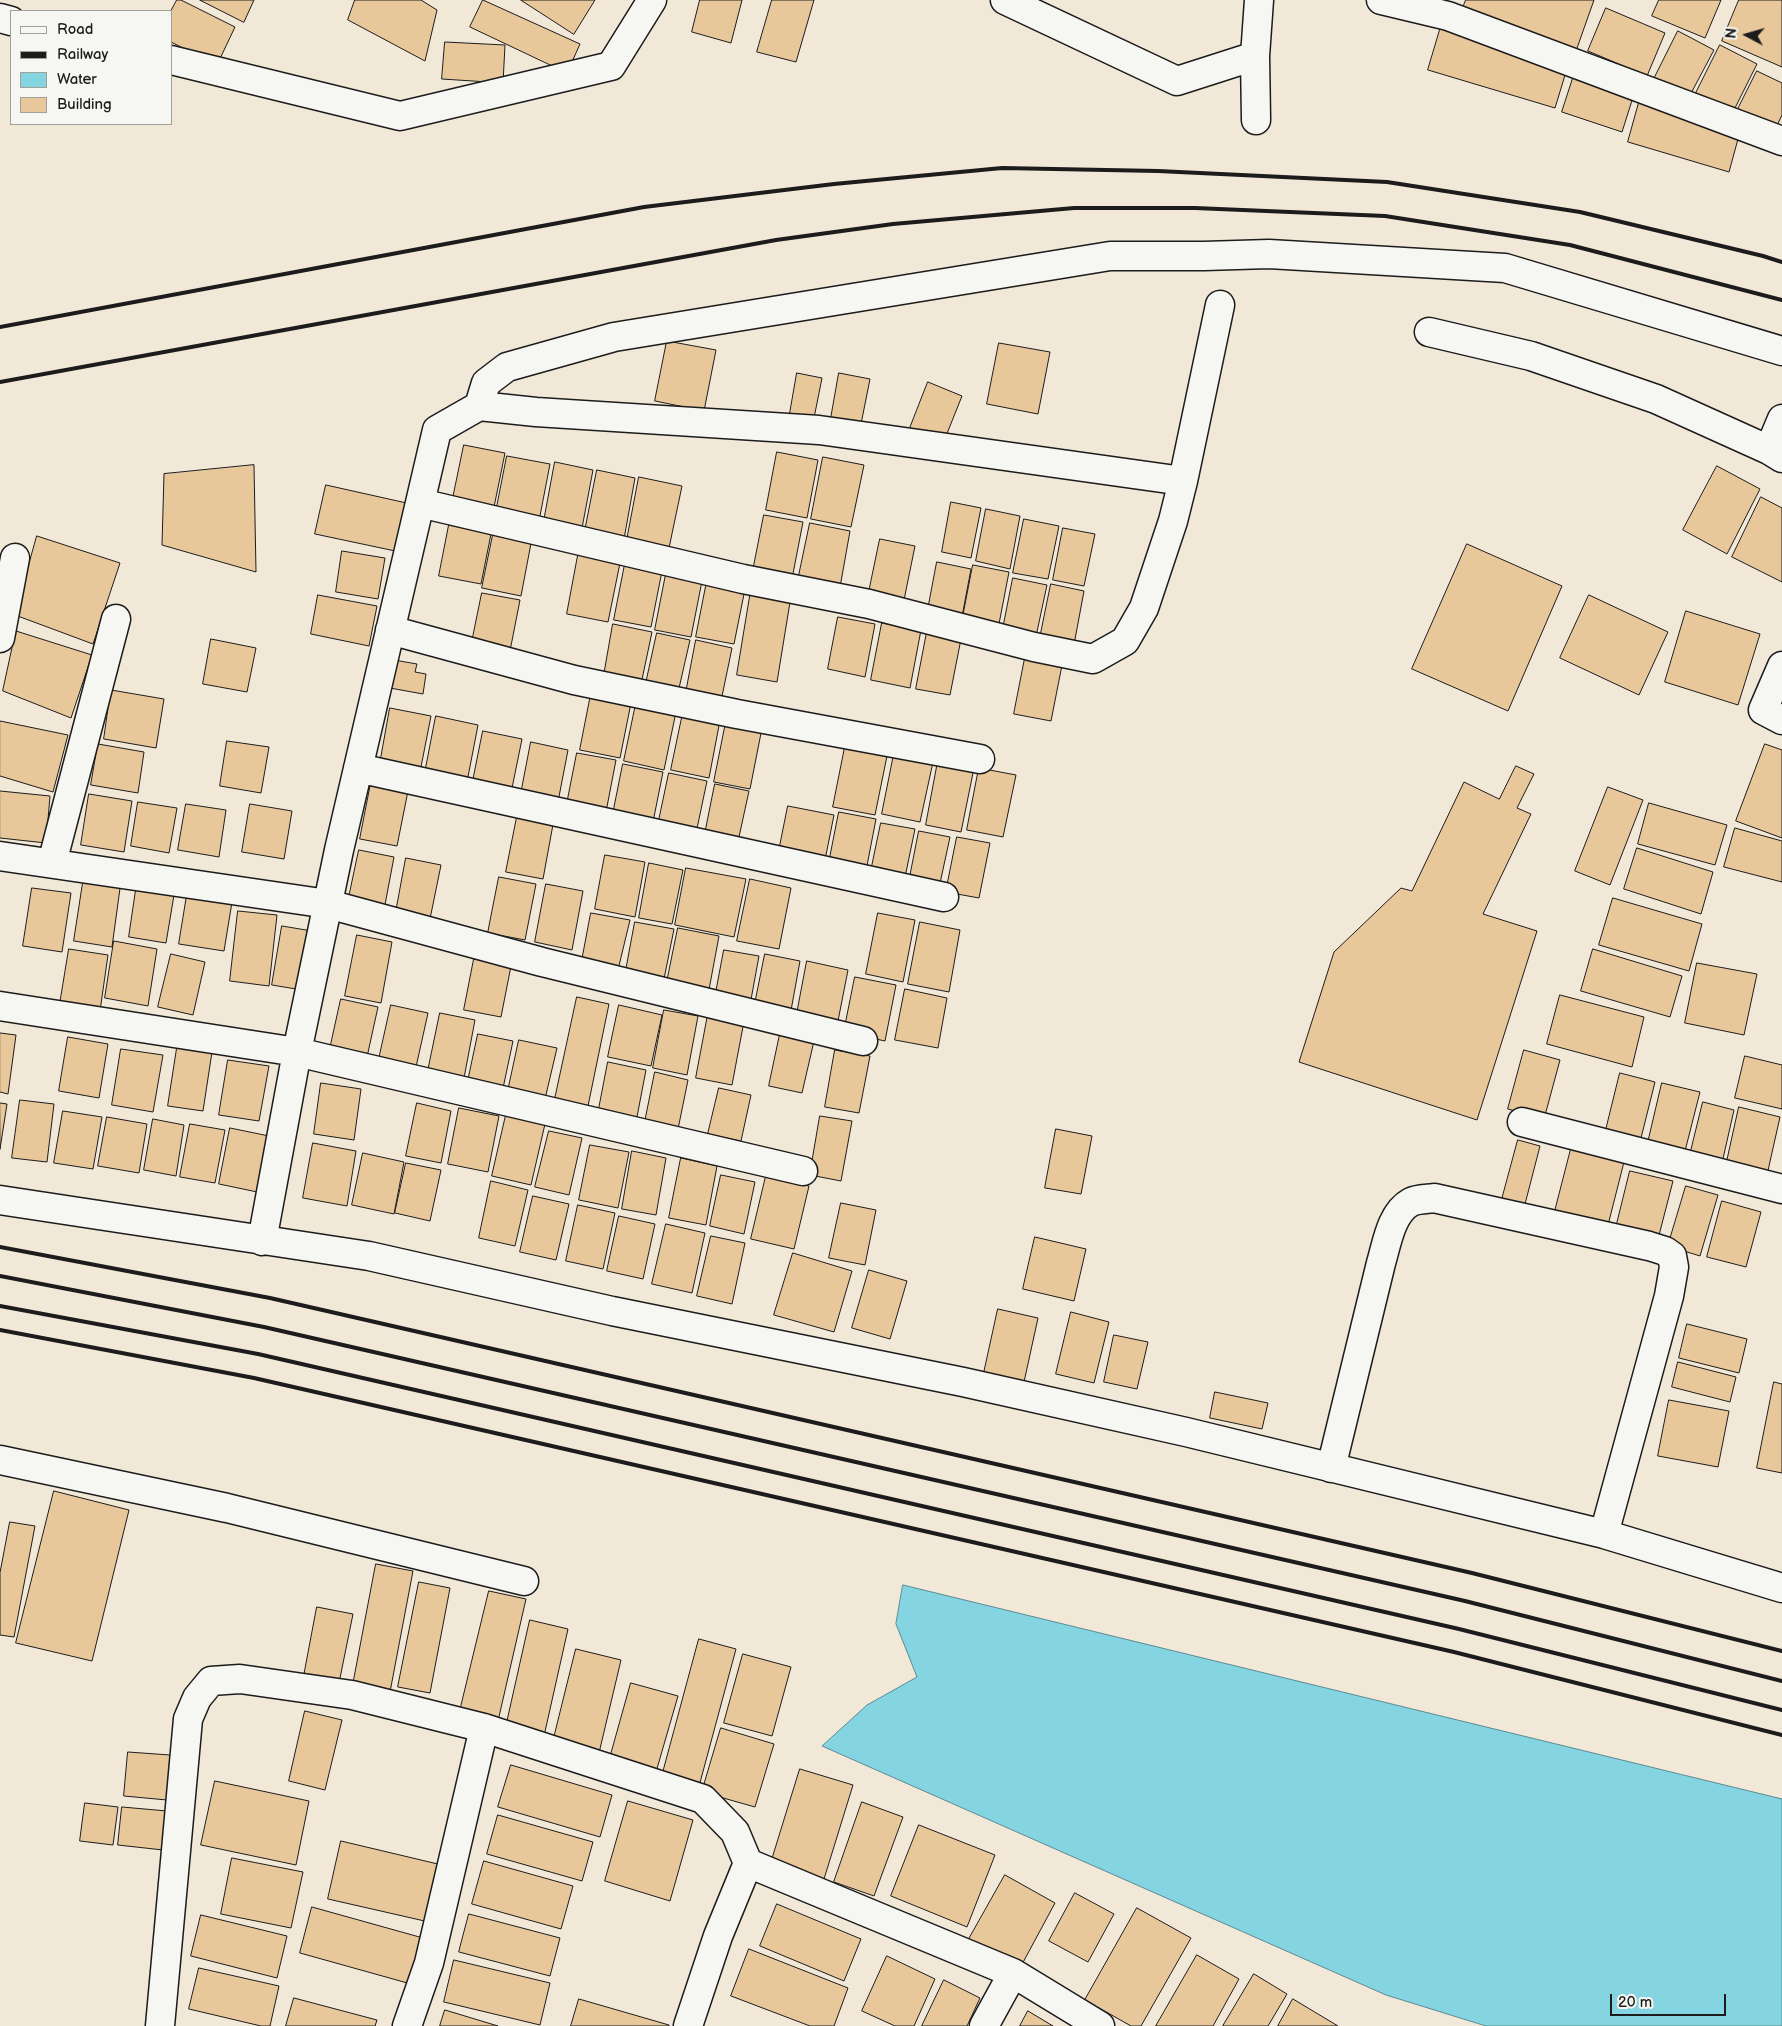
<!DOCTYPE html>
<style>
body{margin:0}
#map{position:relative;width:1782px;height:2026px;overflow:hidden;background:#f2e8d8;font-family:"Balsamiq Sans",sans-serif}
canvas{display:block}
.legend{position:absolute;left:10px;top:10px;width:162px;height:115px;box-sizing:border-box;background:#f6f6f2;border:1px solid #9f9f9c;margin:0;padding:6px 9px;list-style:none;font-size:15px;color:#1c1c1c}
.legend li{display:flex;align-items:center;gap:10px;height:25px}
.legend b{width:25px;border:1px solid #9f9f9c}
.north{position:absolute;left:1722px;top:10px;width:50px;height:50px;-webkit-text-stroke:4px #f6f6f2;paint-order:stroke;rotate:276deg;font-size:14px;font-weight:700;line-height:20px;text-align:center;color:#1c1c1c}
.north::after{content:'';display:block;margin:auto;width:18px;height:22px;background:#1c1c1c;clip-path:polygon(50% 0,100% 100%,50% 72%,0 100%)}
.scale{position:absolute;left:1610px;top:1994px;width:116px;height:22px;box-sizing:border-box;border:2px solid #1c1c1c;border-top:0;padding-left:6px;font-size:15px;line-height:18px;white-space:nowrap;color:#1c1c1c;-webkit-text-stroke:4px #f6f6f2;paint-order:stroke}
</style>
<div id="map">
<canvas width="1782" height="2026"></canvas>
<ul class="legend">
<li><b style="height:6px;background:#f6f6f2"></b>Road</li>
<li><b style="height:6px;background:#1c1c1c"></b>Railway</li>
<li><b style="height:14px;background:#85d4e1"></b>Water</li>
<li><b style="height:14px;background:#e8c79a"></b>Building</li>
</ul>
<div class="north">N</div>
<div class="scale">20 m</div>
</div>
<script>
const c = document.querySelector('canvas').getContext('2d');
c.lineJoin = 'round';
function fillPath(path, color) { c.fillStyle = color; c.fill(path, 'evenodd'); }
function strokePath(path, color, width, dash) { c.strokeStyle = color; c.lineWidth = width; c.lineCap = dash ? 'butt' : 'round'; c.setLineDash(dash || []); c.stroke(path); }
const water = new Path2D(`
 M 903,1585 L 1782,1799 L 1782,2026 L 1486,2026 L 1386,1995 L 822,1746 L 867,1705 L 917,1677 L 896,1624 Z`);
fillPath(water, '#85d4e1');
strokePath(water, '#5b8a92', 1);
const building = new Path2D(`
 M 177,0 L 181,0 L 235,27 L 217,65 L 171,42 L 171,11 Z
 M 200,0 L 254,0 L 244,22 Z
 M 355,0 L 421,0 L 437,10 L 425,61 L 348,20 Z
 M 483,0 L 580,44 L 567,73 L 470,27 Z
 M 521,0 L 595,0 L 574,34 Z
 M 700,0 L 742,0 L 731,43 L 692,32 Z
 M 772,0 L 814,0 L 796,62 L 757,52 Z
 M 1466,0 L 1594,0 L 1576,51 L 1462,10 Z
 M 1659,0 L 1721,0 L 1705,38 L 1652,16 Z
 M 1739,0 L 1782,0 L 1782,67 L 1722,41 Z
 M 1606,8 L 1665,33 L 1647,76 L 1588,51 Z
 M 1442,23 L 1569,62 L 1555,108 L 1428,70 Z
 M 1678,31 L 1714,50 L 1688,99 L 1653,81 Z
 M 445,42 L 505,45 L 503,83 L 442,79 Z
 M 1720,45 L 1757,64 L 1732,114 L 1695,95 Z
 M 1757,71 L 1782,83 L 1782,115 L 1774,132 L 1736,113 Z
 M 1575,72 L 1635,91 L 1622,132 L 1562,112 Z
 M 1640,99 L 1741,128 L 1729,172 L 1628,142 Z
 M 667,341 L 716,350 L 704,411 L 655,401 Z
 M 999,343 L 1050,352 L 1038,414 L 987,404 Z
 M 797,373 L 822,378 L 813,423 L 789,419 Z
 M 839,373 L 870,379 L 860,429 L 830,424 Z
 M 928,382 L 962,396 L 944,441 L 910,428 Z
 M 464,445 L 505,453 L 493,512 L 452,503 Z
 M 777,452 L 818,460 L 807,518 L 766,510 Z
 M 507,456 L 550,464 L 539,521 L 496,512 Z
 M 823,457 L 864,465 L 851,527 L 811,519 Z
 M 555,462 L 593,470 L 582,528 L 544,521 Z
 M 254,465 L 256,572 L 162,545 L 164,474 Z
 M 1717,466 L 1760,489 L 1727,554 L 1683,530 Z
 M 597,470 L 635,478 L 624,539 L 585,531 Z
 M 639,477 L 682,486 L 669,548 L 627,540 Z
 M 326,485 L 411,504 L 400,552 L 315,534 Z
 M 1761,497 L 1782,508 L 1782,582 L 1732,557 Z
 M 951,502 L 981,508 L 971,558 L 942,552 Z
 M 986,509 L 1020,516 L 1010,569 L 976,561 Z
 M 764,515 L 803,522 L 791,584 L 752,576 Z
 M 1024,519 L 1059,526 L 1048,579 L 1013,573 Z
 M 810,523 L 850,531 L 839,593 L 797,585 Z
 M 449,525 L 491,534 L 481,584 L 439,576 Z
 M 1063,528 L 1095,534 L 1084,586 L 1053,580 Z
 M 494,530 L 532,538 L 521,596 L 482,588 Z
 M 37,536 L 120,563 L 93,644 L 15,615 Z
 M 880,539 L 915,546 L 904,600 L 869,592 Z
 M 1467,544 L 1562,586 L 1508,711 L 1412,669 Z
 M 579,550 L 621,558 L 608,622 L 567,614 Z
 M 342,551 L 385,558 L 378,599 L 336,592 Z
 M 937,562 L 971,569 L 961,622 L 927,615 Z
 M 625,564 L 662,571 L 651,627 L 614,620 Z
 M 973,565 L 1009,572 L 998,629 L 962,622 Z
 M 666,574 L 702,581 L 691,637 L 655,630 Z
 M 1013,578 L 1047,585 L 1035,641 L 1002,634 Z
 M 707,581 L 745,589 L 734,644 L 696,637 Z
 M 1051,584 L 1084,591 L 1073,650 L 1039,643 Z
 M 751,590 L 791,596 L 777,682 L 737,675 Z
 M 482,593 L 520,600 L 509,656 L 471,647 Z
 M 318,595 L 377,606 L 369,646 L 311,634 Z
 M 1589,595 L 1668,632 L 1639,695 L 1560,658 Z
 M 1686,611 L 1760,634 L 1738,705 L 1665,682 Z
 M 838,617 L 875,624 L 865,677 L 828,669 Z
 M 882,623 L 921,630 L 910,688 L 871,680 Z
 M 613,624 L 652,632 L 640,689 L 603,681 Z
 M 16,631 L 92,655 L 71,718 L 3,691 Z
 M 927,632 L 961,639 L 950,695 L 916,689 Z
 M 657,633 L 690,640 L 677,697 L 645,688 Z
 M 211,639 L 256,648 L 247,692 L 203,684 Z
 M 696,640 L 732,648 L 720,706 L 685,698 Z
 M 1026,653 L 1063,660 L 1051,721 L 1014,714 Z
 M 394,660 L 417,664 L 415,672 L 426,674 L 423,694 L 390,688 Z
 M 592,689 L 632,698 L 620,758 L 580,750 Z
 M 111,690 L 164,699 L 156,748 L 104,739 Z
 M 637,699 L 677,707 L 664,770 L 624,761 Z
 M 390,708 L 431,716 L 420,772 L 380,764 Z
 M 684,708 L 721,715 L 709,778 L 671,770 Z
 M 436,716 L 478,725 L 467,782 L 425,773 Z
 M 727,717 L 763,723 L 750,789 L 714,782 Z
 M 0,721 L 68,735 L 53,792 L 0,776 Z
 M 483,731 L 522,739 L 511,793 L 472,786 Z
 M 227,741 L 269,747 L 261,793 L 220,786 Z
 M 531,742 L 568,750 L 557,807 L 520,799 Z
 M 846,742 L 888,751 L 875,815 L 833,807 Z
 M 98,744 L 144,752 L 138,793 L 91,785 Z
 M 1765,744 L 1782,750 L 1782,838 L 1736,821 Z
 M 577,753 L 616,760 L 605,817 L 566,809 Z
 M 894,754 L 933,762 L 920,822 L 882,814 Z
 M 938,761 L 974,768 L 961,832 L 926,825 Z
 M 623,764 L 663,772 L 652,827 L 612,819 Z
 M 1516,766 L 1534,774 L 1517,808 L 1531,814 L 1483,914 L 1537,931 L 1477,1120 L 1299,1062 L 1334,952 L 1401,888 L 1412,891 L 1464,782 L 1499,799 Z
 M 979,768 L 1016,775 L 1003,837 L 967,830 Z
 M 669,773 L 707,781 L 695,838 L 657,830 Z
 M 371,783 L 408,791 L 397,846 L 360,839 Z
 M 715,784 L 749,791 L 737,846 L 704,839 Z
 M 1608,787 L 1643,800 L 1610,885 L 1575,871 Z
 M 0,791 L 50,796 L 46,843 L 0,838 Z
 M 89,794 L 132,801 L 124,852 L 81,845 Z
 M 138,802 L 177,808 L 169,853 L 131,846 Z
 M 1649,803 L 1727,825 L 1715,865 L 1638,844 Z
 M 186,804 L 226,810 L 219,857 L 178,850 Z
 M 250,804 L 292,811 L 284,859 L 242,852 Z
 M 788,806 L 834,815 L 824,865 L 778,856 Z
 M 518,812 L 554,819 L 543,879 L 506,872 Z
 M 839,812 L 876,819 L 865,876 L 828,868 Z
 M 881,823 L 915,829 L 904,882 L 870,876 Z
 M 1735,828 L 1782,841 L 1782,882 L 1724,867 Z
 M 919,831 L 950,837 L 939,888 L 909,882 Z
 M 957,837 L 990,843 L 979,898 L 946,892 Z
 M 1637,848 L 1713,872 L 1701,914 L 1624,889 Z
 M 359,850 L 394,857 L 384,910 L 348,902 Z
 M 605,855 L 645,862 L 635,917 L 595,909 Z
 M 406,858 L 441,865 L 430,919 L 396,912 Z
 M 649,863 L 683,870 L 672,924 L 639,918 Z
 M 686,868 L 746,879 L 734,937 L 675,925 Z
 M 84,876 L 121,881 L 112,947 L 74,941 Z
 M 499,877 L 536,884 L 525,940 L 488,933 Z
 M 750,879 L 791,888 L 779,949 L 737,941 Z
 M 137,883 L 175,889 L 166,943 L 129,937 Z
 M 546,884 L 583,891 L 572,950 L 535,942 Z
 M 32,888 L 71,893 L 62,952 L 23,946 Z
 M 187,895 L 232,902 L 224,951 L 179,944 Z
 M 1613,898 L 1702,924 L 1689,971 L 1599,945 Z
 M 238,911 L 277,915 L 269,986 L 230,981 Z
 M 591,913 L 630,920 L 617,974 L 581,966 Z
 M 878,913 L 915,920 L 903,982 L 866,974 Z
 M 635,922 L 674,929 L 663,984 L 625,976 Z
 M 920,922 L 960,930 L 949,992 L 908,984 Z
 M 282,926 L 318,932 L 308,991 L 272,985 Z
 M 678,928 L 719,936 L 708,995 L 666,987 Z
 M 357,935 L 392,942 L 381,1003 L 345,996 Z
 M 114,941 L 157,949 L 148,1006 L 105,998 Z
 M 69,949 L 108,955 L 100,1011 L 60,1004 Z
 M 1593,949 L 1682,976 L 1670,1017 L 1581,991 Z
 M 724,950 L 759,956 L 750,1005 L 715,998 Z
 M 171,954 L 205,962 L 193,1015 L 158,1007 Z
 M 765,954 L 800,961 L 790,1016 L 754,1009 Z
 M 474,959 L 511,966 L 501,1017 L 464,1010 Z
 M 807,961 L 848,970 L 837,1026 L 796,1019 Z
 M 1697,963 L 1757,974 L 1744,1035 L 1685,1023 Z
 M 855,977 L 896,985 L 885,1041 L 844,1032 Z
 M 905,989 L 947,998 L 938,1048 L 895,1040 Z
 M 1560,995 L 1644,1017 L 1632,1067 L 1547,1044 Z
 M 577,997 L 609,1004 L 588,1106 L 555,1099 Z
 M 341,999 L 378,1007 L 367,1057 L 330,1049 Z
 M 391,1005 L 428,1013 L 416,1067 L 379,1059 Z
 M 619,1005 L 662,1015 L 651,1066 L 608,1057 Z
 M 709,1009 L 745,1016 L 732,1085 L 696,1078 Z
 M 664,1010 L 698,1016 L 687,1075 L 653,1068 Z
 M 440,1013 L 475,1020 L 464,1078 L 428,1071 Z
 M 0,1033 L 16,1035 L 8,1094 L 0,1092 Z
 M 478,1034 L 513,1041 L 502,1093 L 467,1086 Z
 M 780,1034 L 814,1041 L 802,1093 L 769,1086 Z
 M 68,1037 L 108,1044 L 99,1098 L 59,1091 Z
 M 519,1040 L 557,1048 L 545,1099 L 508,1091 Z
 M 177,1048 L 212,1052 L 203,1111 L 168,1106 Z
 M 121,1049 L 163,1055 L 153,1112 L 112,1105 Z
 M 835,1050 L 870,1056 L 859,1113 L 825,1107 Z
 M 1524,1050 L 1560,1060 L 1544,1119 L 1508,1109 Z
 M 1745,1056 L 1782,1065 L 1782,1109 L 1735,1098 Z
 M 228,1060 L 269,1066 L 259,1121 L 219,1115 Z
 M 608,1062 L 646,1070 L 636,1122 L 598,1114 Z
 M 655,1072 L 688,1080 L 677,1134 L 644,1127 Z
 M 1620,1073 L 1655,1082 L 1640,1142 L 1605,1134 Z
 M 321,1083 L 361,1089 L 354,1140 L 314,1134 Z
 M 1662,1083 L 1700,1092 L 1684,1155 L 1647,1147 Z
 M 719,1088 L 751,1095 L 741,1141 L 708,1134 Z
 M 20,1100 L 54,1104 L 47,1162 L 12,1158 Z
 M 1703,1102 L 1734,1110 L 1722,1163 L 1690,1155 Z
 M 0,1103 L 7,1104 L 0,1149 Z
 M 417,1103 L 451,1111 L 441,1163 L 406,1156 Z
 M 1739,1107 L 1780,1117 L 1767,1175 L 1726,1166 Z
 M 459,1108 L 499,1116 L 488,1172 L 448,1164 Z
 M 63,1111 L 102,1117 L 93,1169 L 54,1163 Z
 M 506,1115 L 545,1124 L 531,1185 L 492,1176 Z
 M 820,1116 L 852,1121 L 841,1181 L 810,1175 Z
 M 107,1117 L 147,1124 L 139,1173 L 98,1166 Z
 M 153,1119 L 184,1125 L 176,1176 L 144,1170 Z
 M 190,1124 L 225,1130 L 215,1183 L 180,1177 Z
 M 230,1128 L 274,1137 L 262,1193 L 219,1184 Z
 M 1056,1129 L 1092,1136 L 1081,1194 L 1045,1188 Z
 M 549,1131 L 582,1138 L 569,1195 L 535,1187 Z
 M 1518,1140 L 1540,1146 L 1524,1208 L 1501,1203 Z
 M 313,1143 L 356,1151 L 347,1206 L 303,1198 Z
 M 590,1145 L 629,1152 L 618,1208 L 579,1200 Z
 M 1572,1145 L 1625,1158 L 1606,1233 L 1553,1219 Z
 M 632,1151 L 666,1158 L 656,1215 L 622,1209 Z
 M 363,1153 L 404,1162 L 394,1214 L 352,1205 Z
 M 681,1158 L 717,1166 L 706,1225 L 669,1218 Z
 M 406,1163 L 441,1170 L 430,1221 L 395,1213 Z
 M 1630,1171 L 1673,1181 L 1657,1243 L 1615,1232 Z
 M 721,1175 L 755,1182 L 744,1234 L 710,1226 Z
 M 766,1176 L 809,1186 L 794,1249 L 751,1239 Z
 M 491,1181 L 528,1190 L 515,1246 L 479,1238 Z
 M 1686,1186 L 1718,1195 L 1700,1256 L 1668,1246 Z
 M 533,1196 L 569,1204 L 556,1260 L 520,1252 Z
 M 1722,1201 L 1761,1212 L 1746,1267 L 1707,1257 Z
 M 841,1203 L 876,1210 L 865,1265 L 829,1258 Z
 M 578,1205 L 615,1213 L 603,1269 L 566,1261 Z
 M 619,1216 L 655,1224 L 643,1279 L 607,1271 Z
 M 666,1224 L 705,1233 L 692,1293 L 652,1284 Z
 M 711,1236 L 745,1243 L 732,1304 L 697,1296 Z
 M 1035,1237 L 1086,1249 L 1074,1301 L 1023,1289 Z
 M 793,1253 L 852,1271 L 834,1332 L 774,1315 Z
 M 869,1270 L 907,1281 L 890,1339 L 852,1328 Z
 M 998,1309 L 1038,1318 L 1024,1382 L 984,1373 Z
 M 1071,1312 L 1109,1322 L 1094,1383 L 1056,1374 Z
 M 1687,1324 L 1747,1339 L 1739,1373 L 1679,1358 Z
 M 1114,1335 L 1148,1342 L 1137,1389 L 1104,1382 Z
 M 1678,1362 L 1736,1377 L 1730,1402 L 1672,1387 Z
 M 1774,1382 L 1782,1384 L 1782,1473 L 1757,1468 Z
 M 1215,1392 L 1268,1403 L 1262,1429 L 1210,1418 Z
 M 1669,1400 L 1729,1411 L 1718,1467 L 1658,1456 Z
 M 54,1491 L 129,1510 L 92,1661 L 16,1643 Z
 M 10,1522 L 35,1526 L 14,1637 L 0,1635 L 0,1573 Z
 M 376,1564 L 413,1571 L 390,1692 L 353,1685 Z
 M 419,1582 L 450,1588 L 430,1693 L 398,1687 Z
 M 489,1591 L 526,1599 L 498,1721 L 460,1711 Z
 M 317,1607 L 353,1614 L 339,1683 L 304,1676 Z
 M 530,1620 L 568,1629 L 544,1736 L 506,1727 Z
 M 699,1639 L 736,1649 L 698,1790 L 661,1780 Z
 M 576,1649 L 621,1660 L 599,1753 L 553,1742 Z
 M 743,1654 L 791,1667 L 772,1736 L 724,1723 Z
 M 631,1683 L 678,1696 L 656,1772 L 610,1758 Z
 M 305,1711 L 342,1720 L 325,1790 L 289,1781 Z
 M 721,1728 L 774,1744 L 755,1807 L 702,1792 Z
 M 128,1752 L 170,1755 L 167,1800 L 124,1796 Z
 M 511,1765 L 612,1795 L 600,1837 L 498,1807 Z
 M 800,1769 L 853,1785 L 824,1879 L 771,1863 Z
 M 215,1781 L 309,1801 L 296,1865 L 201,1845 Z
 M 628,1801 L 693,1820 L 670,1901 L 605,1881 Z
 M 862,1802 L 903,1817 L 874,1896 L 834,1882 Z
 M 85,1803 L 118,1807 L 113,1845 L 80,1841 Z
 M 122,1807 L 167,1811 L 163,1850 L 118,1845 Z
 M 498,1815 L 593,1842 L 582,1881 L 487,1854 Z
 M 919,1825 L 995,1855 L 967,1927 L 891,1896 Z
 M 341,1841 L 442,1865 L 429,1922 L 328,1899 Z
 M 232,1858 L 303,1872 L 291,1928 L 221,1914 Z
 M 484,1861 L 573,1886 L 561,1929 L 472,1904 Z
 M 1005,1875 L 1055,1903 L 1020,1968 L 969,1939 Z
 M 1075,1893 L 1114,1914 L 1088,1962 L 1049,1941 Z
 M 777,1904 L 861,1939 L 844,1981 L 760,1946 Z
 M 312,1907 L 423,1938 L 411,1984 L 300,1953 Z
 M 1137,1908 L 1191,1938 L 1141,2026 L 1131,2026 L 1085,2000 Z
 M 469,1914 L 560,1938 L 550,1976 L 459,1952 Z
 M 201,1915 L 287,1936 L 277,1978 L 191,1956 Z
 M 749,1949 L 848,1988 L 834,2026 L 810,2026 L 731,1996 Z
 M 1197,1955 L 1239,1979 L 1213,2026 L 1156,2026 Z
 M 887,1956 L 935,1979 L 914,2026 L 895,2026 L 862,2011 Z
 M 454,1960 L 550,1983 L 540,2025 L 444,2002 Z
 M 199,1968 L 279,1986 L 270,2026 L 261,2026 L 189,2009 Z
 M 1254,1974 L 1287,1994 L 1268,2026 L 1223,2026 Z
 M 944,1980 L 980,1998 L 967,2026 L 922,2026 Z
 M 294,1998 L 377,2020 L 375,2026 L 286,2026 Z
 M 579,1999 L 669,2025 L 669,2026 L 571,2026 Z
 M 1293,1999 L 1338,2026 L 1278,2026 Z
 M 445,2010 L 498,2026 L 440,2026 Z
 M 1028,2011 L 1053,2026 L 1020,2026 Z`);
fillPath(building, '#e8c79a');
strokePath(building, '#1c1c1c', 1);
const minor = new Path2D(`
 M 1005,0 L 1177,81 L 1255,56
 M 1381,0 L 1448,16 L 1782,141
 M 0,18 L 11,21
 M 171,60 L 400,116 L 611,66 L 652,0
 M 1256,120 L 1255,56 L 1259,0
 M 1429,332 L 1531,356 L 1656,399 L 1769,450 L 1782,458
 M 479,406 L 486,383 L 507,367 L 614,337 L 1110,256 L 1204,256 L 1269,254 L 1505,268 L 1782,351
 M 1769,450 L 1782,419
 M 420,503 L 743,579 L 869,604 L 1034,647 L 1093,659 L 1125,641 L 1144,608 L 1173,521 L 1183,481 L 1220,305
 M 390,630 L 574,680 L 737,714 L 980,759
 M 0,638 L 15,558
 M 1782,666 L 1763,710 L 1782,720
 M 358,768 L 944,897
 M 0,856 L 328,904 L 542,962 L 863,1041
 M 52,863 L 116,619
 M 0,1006 L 297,1052 L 803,1171
 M 1522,1122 L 1782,1189
 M 0,1200 L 369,1256 L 612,1311 L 963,1382 L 1186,1432 L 1604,1534 L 1782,1588
 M 262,1241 L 297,1052 L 339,850 L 437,430 L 479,406 L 536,412 L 819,430 L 1183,481
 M 0,1460 L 227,1508 L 524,1581
 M 1331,1468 L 1381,1263 C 1387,1243 1391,1213 1411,1202 C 1417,1199 1428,1199 1434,1198 L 1649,1246 L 1665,1251 L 1672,1256 L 1674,1267 L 1669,1296 L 1604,1534
 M 748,1863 L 1013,1973 L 1100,2026
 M 160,2026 L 188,1719 L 197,1698 L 211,1681 L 240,1679 L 352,1695 L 484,1728 L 703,1799 L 735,1832 L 748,1863 L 718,1936 L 688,2026
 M 407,2026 L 429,1963 L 484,1728
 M 984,2026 L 1013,1973`);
strokePath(minor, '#1c1c1c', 31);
strokePath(minor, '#f6f6f2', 28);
strokePath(new Path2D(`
 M 0,327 L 644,207 L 834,184 L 1002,168 L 1158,171 L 1387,182 L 1580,212 L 1763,256 L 1782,262
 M 0,382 L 776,240 L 893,224 L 1074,208 L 1195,208 L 1385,216 L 1570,245 L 1782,300
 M 0,1247 L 270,1298 L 1472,1573 L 1782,1651
 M 0,1276 L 264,1327 L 1465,1601 L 1782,1681
 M 0,1306 L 258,1354 L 1459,1629 L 1782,1710
 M 0,1330 L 254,1378 L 1454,1652 L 1782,1735`), '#1c1c1c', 4);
</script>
